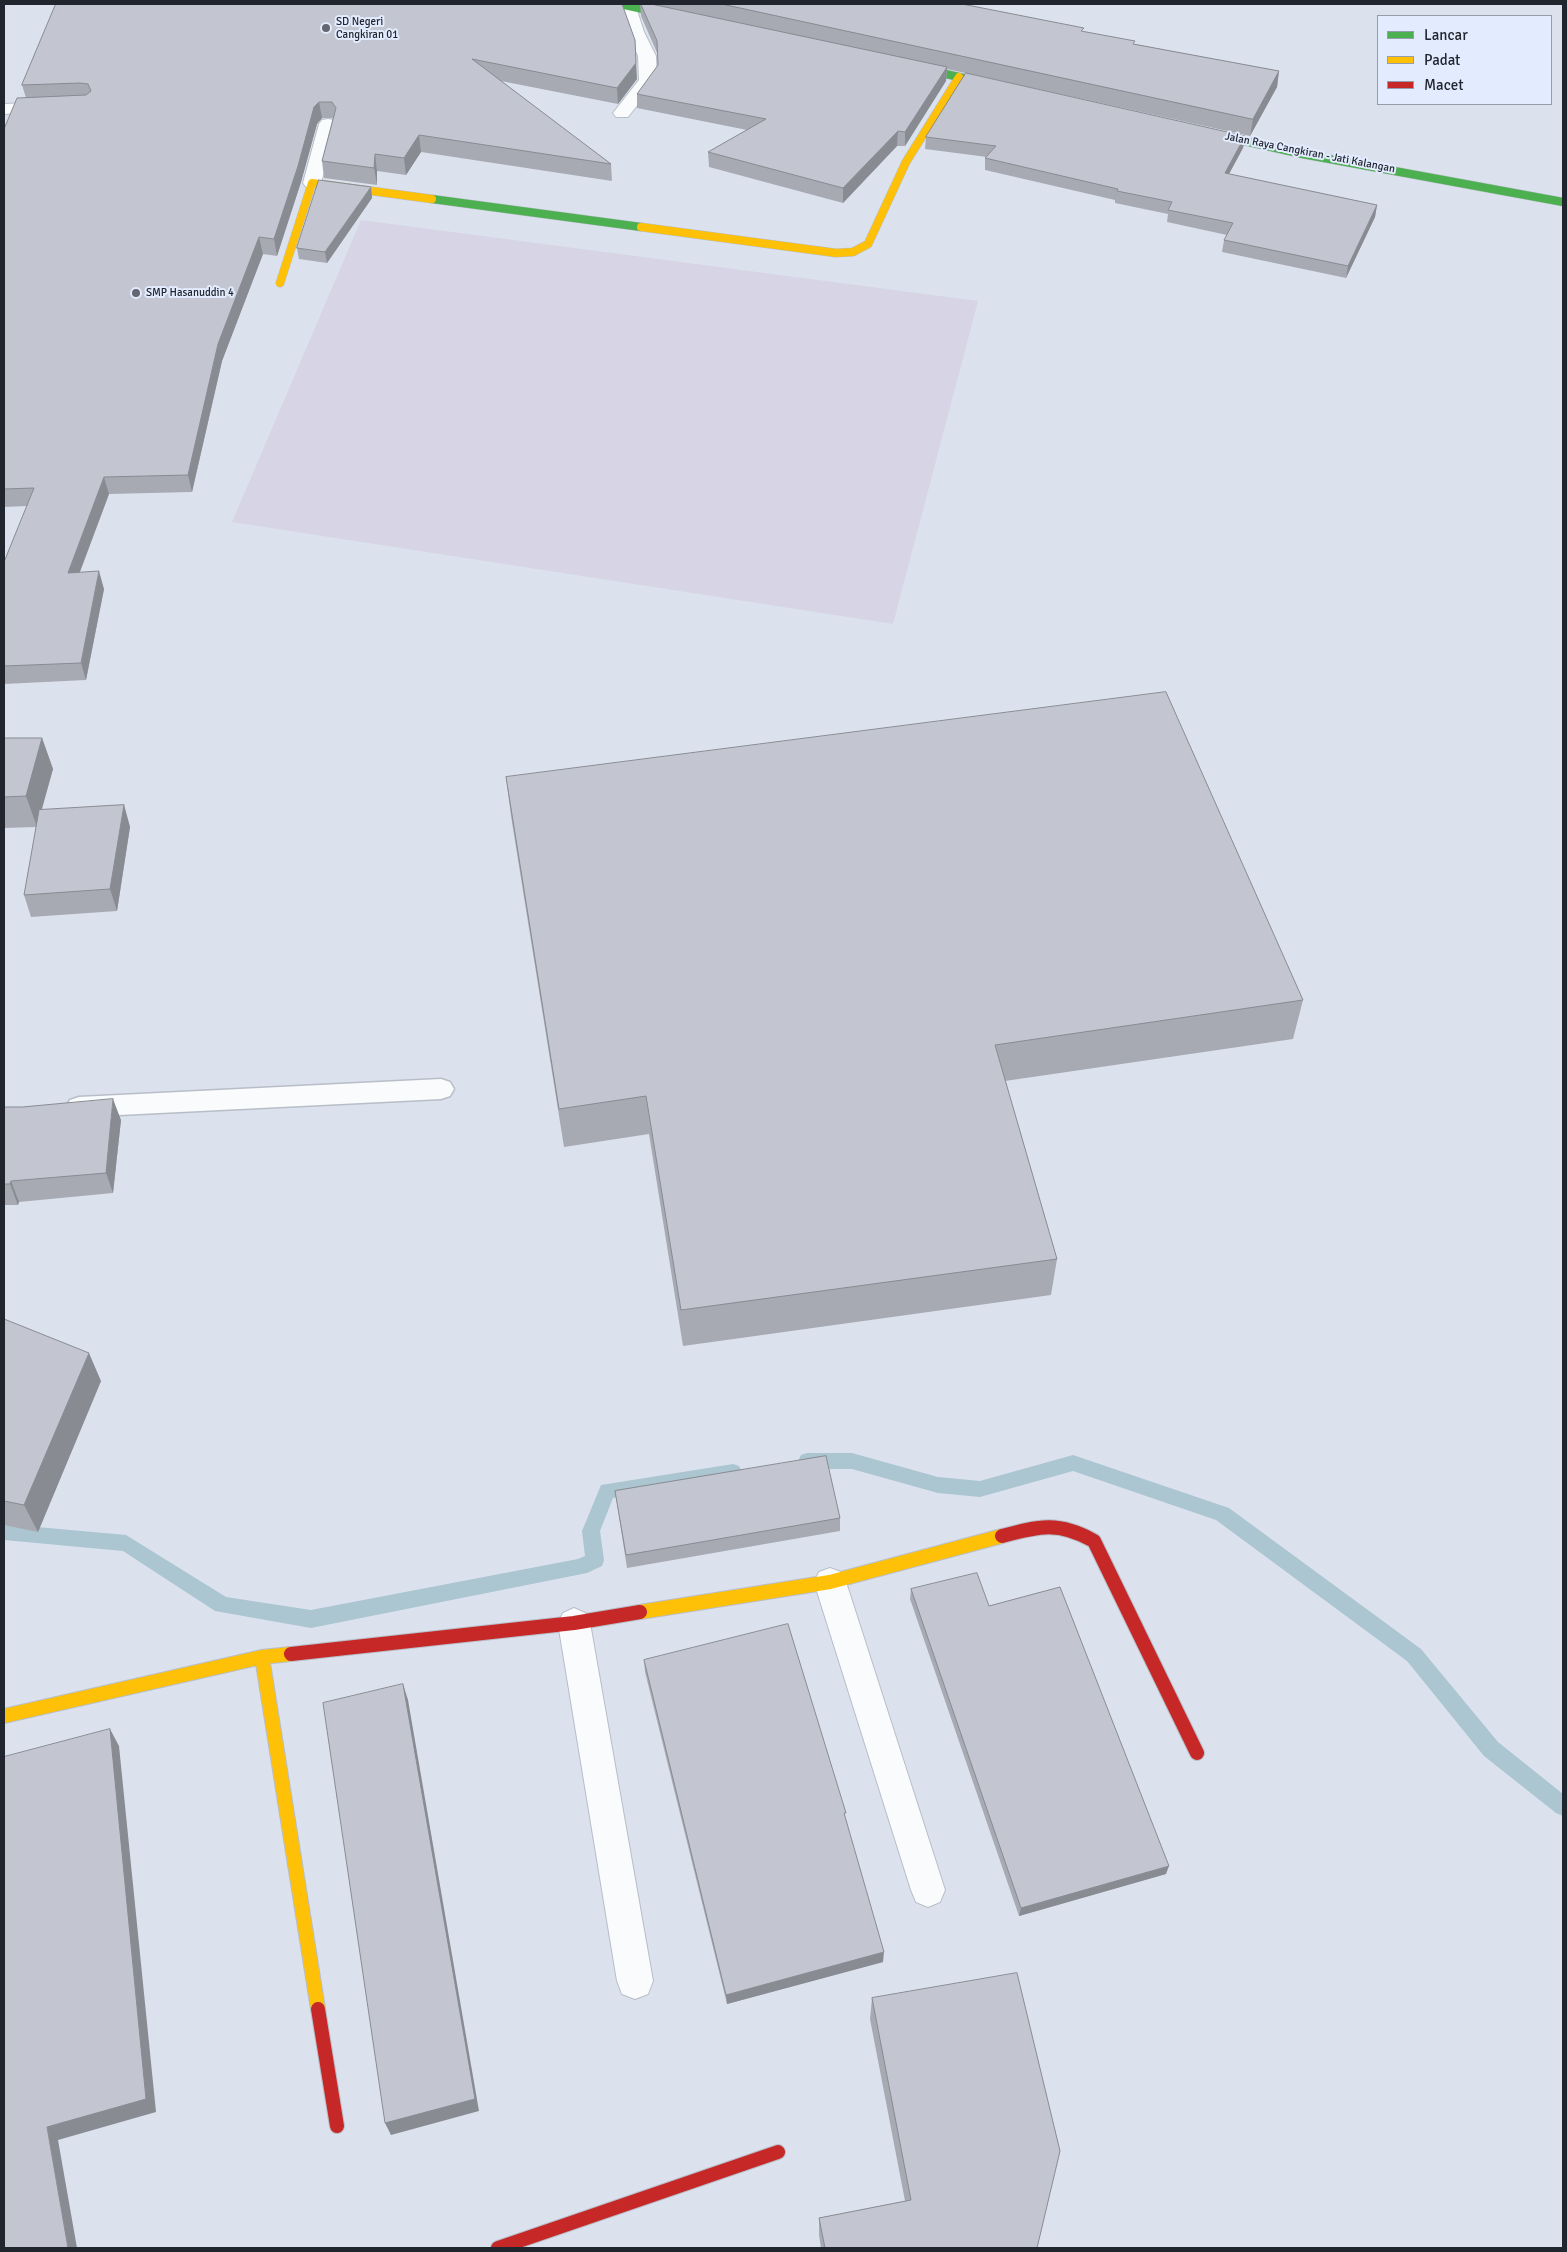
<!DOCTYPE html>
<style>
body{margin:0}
#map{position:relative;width:1567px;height:2252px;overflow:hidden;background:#dbe2ee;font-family:Signika,sans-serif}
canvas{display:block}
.frame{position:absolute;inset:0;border:5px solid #21252e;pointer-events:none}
.legend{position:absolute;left:1377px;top:15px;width:175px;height:90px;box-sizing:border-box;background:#e3ecff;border:1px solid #959cab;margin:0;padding:6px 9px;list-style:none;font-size:15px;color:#21252e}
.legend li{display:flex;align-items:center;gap:10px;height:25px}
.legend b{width:25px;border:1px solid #959cab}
</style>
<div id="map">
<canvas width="1567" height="2252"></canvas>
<div class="frame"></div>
<ul class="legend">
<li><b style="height:6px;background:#4caf50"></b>Lancar</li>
<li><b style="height:6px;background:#ffc107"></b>Padat</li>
<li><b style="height:6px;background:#c62828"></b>Macet</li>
</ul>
</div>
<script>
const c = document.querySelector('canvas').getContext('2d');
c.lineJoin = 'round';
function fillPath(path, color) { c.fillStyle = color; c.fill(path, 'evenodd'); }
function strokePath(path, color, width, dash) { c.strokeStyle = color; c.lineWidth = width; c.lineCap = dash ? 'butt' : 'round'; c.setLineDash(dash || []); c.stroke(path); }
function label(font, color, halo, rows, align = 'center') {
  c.font = font + ' Signika,sans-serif'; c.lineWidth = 4; c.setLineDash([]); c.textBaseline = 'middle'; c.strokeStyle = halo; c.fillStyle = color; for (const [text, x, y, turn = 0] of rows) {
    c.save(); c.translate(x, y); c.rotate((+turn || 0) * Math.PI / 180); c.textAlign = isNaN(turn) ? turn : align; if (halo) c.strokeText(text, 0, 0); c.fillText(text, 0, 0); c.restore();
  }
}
fillPath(new Path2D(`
 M 361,220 L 978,301 L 893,624 L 232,522 Z`), '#d7d4e5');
fillPath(new Path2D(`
 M 807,1453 L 852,1453 L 938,1477 L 980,1481 L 1073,1455 L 1229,1508 L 1421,1649 L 1498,1742 L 1563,1794 L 1563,1816 L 1556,1813 L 1484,1756 L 1407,1661 L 1216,1520 L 1073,1471 L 980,1497 L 938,1493 L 852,1469 L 807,1469 L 801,1467 L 798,1461 L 801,1455 Z
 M 733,1464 L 739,1466 L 742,1472 L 739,1478 L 733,1480 L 613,1498 L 600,1531 L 604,1560 L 602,1566 L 587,1573 L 311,1628 L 215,1611 L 123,1551 L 4,1540 L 4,1524 L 126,1535 L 226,1597 L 311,1610 L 578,1559 L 585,1556 L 582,1531 L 601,1485 Z`), '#abc5d1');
const lane = new Path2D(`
 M 441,1079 L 450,1082 L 454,1089 L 450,1096 L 441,1099 L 79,1117 L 70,1114 L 66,1107 L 70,1100 L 79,1097 Z`);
const street = new Path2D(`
 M 621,4 L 638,4 L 636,7 L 644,32 L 656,56 L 657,80 L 628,117 L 616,117 L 613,113 L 639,80 L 638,56 L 628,32 L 620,6 Z
 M 50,102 L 56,103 L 59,107 L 56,111 L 4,114 L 4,104 Z
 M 328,119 L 334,120 L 337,124 L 321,183 L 318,187 L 312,188 L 306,187 L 303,183 L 319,124 L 322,120 Z
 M 830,1568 L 841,1572 L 846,1582 L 945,1890 L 940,1902 L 928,1907 L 916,1902 L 911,1890 L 814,1582 L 819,1572 Z
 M 574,1608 L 585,1613 L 590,1623 L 653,1981 L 648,1994 L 635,1999 L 622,1994 L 617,1981 L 558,1623 L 563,1613 Z`);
const fast = new Path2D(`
 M 619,4 L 676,16
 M 911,66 L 998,86
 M 1209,133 L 1302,154 L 1563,202
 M 432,199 L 641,227`);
const slowFar1 = new Path2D(`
 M 641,227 L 836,253 L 853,252 L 868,244 L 906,162 L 959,77
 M 280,283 L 312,183 L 432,199`);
const slow = new Path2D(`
 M 640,1612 L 830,1582 L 1002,1536
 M 262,1657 L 318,2009
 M 4,1716 L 262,1657 L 291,1654`);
const jam = new Path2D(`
 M 1002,1536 C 1039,1526 1059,1521 1094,1541 L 1197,1753
 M 291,1654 L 574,1623 L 640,1612
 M 318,2009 L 337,2126
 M 498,2248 L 778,2152`);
strokePath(lane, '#b8bec7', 3);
strokePath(street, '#b8bec7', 2);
strokePath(fast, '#b8bec7', 9);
strokePath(slowFar1, '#b8bec7', 9);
strokePath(slow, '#b8bec7', 16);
strokePath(jam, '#b8bec7', 16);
fillPath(lane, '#fafbfc');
fillPath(street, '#fafbfc');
strokePath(fast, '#4caf50', 8);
strokePath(slowFar1, '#ffc107', 8);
strokePath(slow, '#ffc107', 14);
strokePath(jam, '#c62828', 14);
fillPath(new Path2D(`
 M 56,4 L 637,79 L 618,104 L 501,81 L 611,164 L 612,181 L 421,152 L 406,175 L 377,171 L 377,185 L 324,178 L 322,161 L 333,118 L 322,118 L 317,124 L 301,182 L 277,256 L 263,254 L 222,361 L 192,492 L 109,494 L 80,572 L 104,589 L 86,680 L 4,684 L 4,562 L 27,506 L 4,507 L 4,129 L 26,98 L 22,85 Z
 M 640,4 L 962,4 L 1084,32 L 1134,44 L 1279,71 L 1277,87 L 1250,136 L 947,69 L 946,81 L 905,146 L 897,146 L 843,203 L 709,167 L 708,152 L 747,130 L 637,108 L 637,94 L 658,66 L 658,55 L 641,16 Z
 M 1245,136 L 1243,148 L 1229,174 L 1377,205 L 1375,217 L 1346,278 L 1222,252 L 1224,240 L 1227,235 L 1167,222 L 1168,214 L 1115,203 L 1115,200 L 985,170 L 985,158 L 987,157 L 925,149 L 926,137 Z
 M 371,187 L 372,198 L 327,263 L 299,259 L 297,248 Z
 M 4,738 L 42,738 L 53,769 L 41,810 L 124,805 L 130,827 L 117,911 L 31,917 L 24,895 L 36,827 L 4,828 Z
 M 506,777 L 1303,1000 L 1293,1039 L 1005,1081 L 1057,1259 L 1051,1295 L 683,1346 L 649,1134 L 564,1147 L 511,816 Z
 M 4,1107 L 121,1120 L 113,1193 L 19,1202 L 18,1205 L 4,1205 Z
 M 4,1319 L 101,1381 L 38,1532 L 4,1525 Z
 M 615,1491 L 840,1518 L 840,1531 L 627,1568 Z
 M 911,1589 L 989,1606 L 1166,1874 L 1019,1916 L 910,1599 Z
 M 644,1660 L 845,1818 L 883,1962 L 727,2004 L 645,1672 Z
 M 872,1998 L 1037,2248 L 821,2248 L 819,2235 L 819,2218 L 905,2201 L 870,2019 Z`), '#a8aab3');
fillPath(new Path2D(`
 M 635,40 L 637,79 L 618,104 L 617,88 Z
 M 947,67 L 946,81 L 905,146 L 905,132 Z
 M 1279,71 L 1277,87 L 1250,136 L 1253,119 Z
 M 319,102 L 322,118 L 317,124 L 301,182 L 277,256 L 274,239 L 314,107 Z
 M 898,131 L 897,146 L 843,203 L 843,188 Z
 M 419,135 L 421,152 L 406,175 L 404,158 Z
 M 1245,136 L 1243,148 L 1223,185 L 1225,173 Z
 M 375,154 L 377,171 L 377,185 L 374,168 Z
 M 371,187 L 372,198 L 327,263 L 325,252 Z
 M 1377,205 L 1375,217 L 1346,278 L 1348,266 Z
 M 259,237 L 263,254 L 222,361 L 192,492 L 188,475 L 218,344 Z
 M 104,477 L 109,494 L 73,590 L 68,573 Z
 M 99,571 L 104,589 L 86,680 L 81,663 Z
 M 42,738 L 53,769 L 37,827 L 26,796 Z
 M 124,805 L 130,827 L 117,911 L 110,889 Z
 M 113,1099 L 121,1120 L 113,1193 L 106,1173 Z
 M 11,1181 L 19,1202 L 18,1205 L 10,1184 Z
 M 89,1353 L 101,1381 L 38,1532 L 24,1505 Z
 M 403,1684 L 408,1700 L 479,2111 L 391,2135 L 385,2123 Z
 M 110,1729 L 119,1746 L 156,2112 L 58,2140 L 77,2248 L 68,2248 L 47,2127 Z
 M 1169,1866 L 1166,1874 L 1019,1916 L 1021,1908 Z
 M 884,1952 L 883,1962 L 727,2004 L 726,1995 Z`), '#888b92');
const building = new Path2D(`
 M 56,4 L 622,4 L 635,40 L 636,63 L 617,88 L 472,59 L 611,164 L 419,135 L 404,158 L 375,154 L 374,168 L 322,161 L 336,108 L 332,102 L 319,102 L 314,107 L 298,166 L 274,239 L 259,237 L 218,344 L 188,475 L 104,477 L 68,573 L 99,571 L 81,663 L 4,666 L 4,562 L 34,488 L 4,489 L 4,129 L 17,98 L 86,95 L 91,91 L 88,84 L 80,83 L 22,85 Z
 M 641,4 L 651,4 L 947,67 L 905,132 L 898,131 L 843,188 L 708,152 L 766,119 L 637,94 L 658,65 L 657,41 Z
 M 722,4 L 962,4 L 1084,28 L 1081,31 L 1135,41 L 1133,44 L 1279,71 L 1253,119 Z
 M 966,73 L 1245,136 L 1225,173 L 1377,205 L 1348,266 L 1224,240 L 1233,223 L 1168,210 L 1172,202 L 1117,191 L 1118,189 L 985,158 L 996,146 L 926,137 Z
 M 319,180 L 371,187 L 325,252 L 297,248 Z
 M 1166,692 L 1303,1000 L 995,1045 L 1057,1259 L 681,1310 L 646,1096 L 559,1109 L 506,777 Z
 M 4,738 L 42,738 L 26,796 L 4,797 Z
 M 124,805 L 110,889 L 24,895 L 39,810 Z
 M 113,1099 L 106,1173 L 11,1181 L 10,1184 L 4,1184 L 4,1107 L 22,1107 Z
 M 4,1319 L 89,1353 L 24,1505 L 4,1501 Z
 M 826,1456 L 840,1518 L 626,1555 L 615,1491 Z
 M 977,1573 L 989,1606 L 1060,1587 L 1169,1866 L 1021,1908 L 911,1589 Z
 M 788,1624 L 846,1813 L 844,1813 L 884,1952 L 726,1995 L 644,1660 Z
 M 403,1684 L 475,2099 L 385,2123 L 323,1703 Z
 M 110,1729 L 146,2099 L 47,2127 L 68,2248 L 4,2248 L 4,1757 Z
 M 1017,1973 L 1060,2151 L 1037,2248 L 825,2248 L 819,2218 L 911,2200 L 872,1998 Z`);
fillPath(building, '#c3c6d0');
strokePath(building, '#888b92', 1);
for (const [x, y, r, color] of [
 [326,28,5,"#626771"],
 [136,293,5,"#626771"]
]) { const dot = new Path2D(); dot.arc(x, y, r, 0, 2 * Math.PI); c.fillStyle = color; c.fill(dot); strokePath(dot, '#e3ecff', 2); }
label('11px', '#21252e', '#e3ecff', [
 ["SD Negeri",336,22],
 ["Cangkiran 01",336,35],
 ["SMP Hasanuddin 4",146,293]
], 'left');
label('11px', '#21252e', '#e3ecff', [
 ["Jalan Raya Cangkiran - Jati Kalangan",1310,153,11]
]);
</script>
